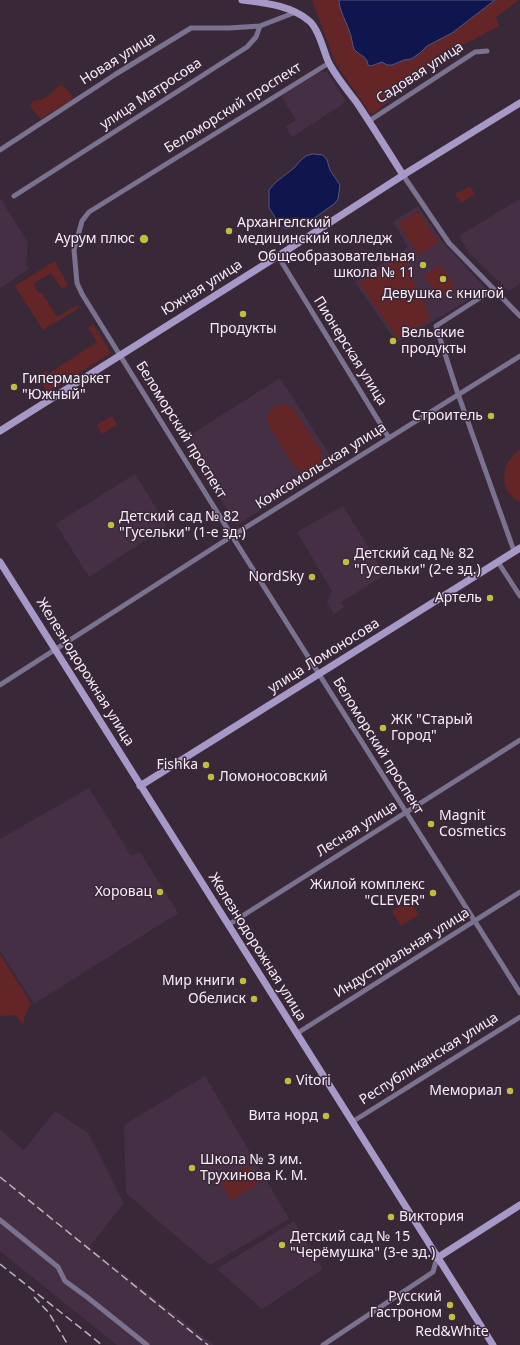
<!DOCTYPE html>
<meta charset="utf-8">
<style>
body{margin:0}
canvas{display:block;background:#392838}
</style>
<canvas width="520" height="1345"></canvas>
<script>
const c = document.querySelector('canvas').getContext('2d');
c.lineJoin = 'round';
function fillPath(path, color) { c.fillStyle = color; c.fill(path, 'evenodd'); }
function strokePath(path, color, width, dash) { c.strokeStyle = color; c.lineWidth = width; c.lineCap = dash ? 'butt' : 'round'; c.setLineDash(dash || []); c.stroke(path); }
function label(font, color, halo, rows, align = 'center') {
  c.font = font + ' "Noto Sans",sans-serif'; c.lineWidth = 3; c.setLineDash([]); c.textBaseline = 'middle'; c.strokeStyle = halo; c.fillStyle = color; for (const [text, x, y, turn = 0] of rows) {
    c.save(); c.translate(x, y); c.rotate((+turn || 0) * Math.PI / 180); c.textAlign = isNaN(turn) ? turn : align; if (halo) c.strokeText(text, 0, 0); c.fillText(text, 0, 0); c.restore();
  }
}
fillPath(new Path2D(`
 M 320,72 L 327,72 L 345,100 L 343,104 L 292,137 L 286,127 L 296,120 L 281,96 Z
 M 0,198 L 28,243 L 26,265 L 29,269 L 0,288 Z
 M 520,199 L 520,284 L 509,291 L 469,253 L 459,236 Z
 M 418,206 L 442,241 L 486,289 L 397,343 L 355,282 L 408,247 L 393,222 Z
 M 280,378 L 335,463 L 237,525 L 183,440 Z
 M 135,474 L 167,526 L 89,577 L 56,524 Z
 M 343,506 L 385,575 L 341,602 L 344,607 L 334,614 L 327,602 L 332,591 L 297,532 Z
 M 89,788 L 131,856 L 140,852 L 178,913 L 34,1004 L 0,951 L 0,839 Z
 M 205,1076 L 289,1219 L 210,1265 L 126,1193 L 124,1125 Z
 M 55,1111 L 88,1133 L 124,1203 L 89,1247 L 214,1345 L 117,1345 L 0,1251 L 0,1130 L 24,1150 Z
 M 294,1221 L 323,1269 L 262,1309 L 217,1269 Z`), '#452f45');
fillPath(new Path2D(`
 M 312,0 L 339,0 C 339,11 347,23 350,33 C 351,37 351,42 353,46 C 357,54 367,55 368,65 L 371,66 L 382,62 L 392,65 L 404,60 L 411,59 L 420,53 L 427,46 L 452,33 L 495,0 L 519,0 L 496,17 L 499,26 L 437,59 L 373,114 L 370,113 L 336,64 Z
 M 60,85 L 66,88 L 73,97 L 70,101 L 40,119 L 30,106 L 33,101 C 45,101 52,92 60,85 Z
 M 470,186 L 475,194 L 461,203 L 455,194 Z
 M 418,211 L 438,242 L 419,255 L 398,223 Z
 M 402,255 L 408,265 L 406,268 L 421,294 L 430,320 L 398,339 L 359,283 Z
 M 55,262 L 68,285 L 62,289 L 51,273 L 33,284 L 39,293 L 42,293 L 57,317 L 77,305 L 79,308 L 43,330 L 15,286 L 51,263 Z
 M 441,265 L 456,289 L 439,299 L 424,275 Z
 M 93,324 L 111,353 L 62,384 L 39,396 L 38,394 L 45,389 L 38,376 L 46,371 L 48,374 L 97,342 L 88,327 Z
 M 285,404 L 293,408 L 322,452 L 322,461 L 318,468 L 312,472 L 304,472 L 295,468 L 269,426 L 267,418 L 270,411 L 274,407 Z
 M 112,416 L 117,425 L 102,434 L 97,425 Z
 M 520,450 L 520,502 C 498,492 500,462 520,450 Z
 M 410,901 L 419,915 L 401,926 L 392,911 Z
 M 0,954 L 31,1003 L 25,1015 L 23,1025 L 16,1015 L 0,1016 Z
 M 249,1165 L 260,1183 L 231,1200 L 220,1182 Z`), '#632525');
const water = new Path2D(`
 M 339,0 L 495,0 L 452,33 L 427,46 L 420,53 L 411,59 L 404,60 L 392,65 L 387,65 L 382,62 L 371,66 L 368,65 C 367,55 359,56 354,49 C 352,44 352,38 350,33 C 347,23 339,10 339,0 Z
 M 313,154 L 323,155 L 327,160 L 330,170 L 340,185 L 338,199 L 334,204 L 313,219 L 298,223 L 289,228 L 286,229 L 281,226 L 269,208 L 269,190 L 276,182 L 294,168 L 301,160 L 306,156 Z`);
fillPath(water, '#0e164d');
strokePath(water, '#545680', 1);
strokePath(new Path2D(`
 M 329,63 L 89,212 L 82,221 L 74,250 L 77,283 L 82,294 L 232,536 L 520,993
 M 369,121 L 475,52 L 487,51
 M 0,150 L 116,74 L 191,28 L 229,28 L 260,26 L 296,12
 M 403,175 L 449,243 L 520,316
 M 14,196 L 247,47 L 256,37 L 260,26
 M 278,256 L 389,438
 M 492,290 L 436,326 L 457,391 L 514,551
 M 498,562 L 520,596
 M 0,685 L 232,536 L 520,356
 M 228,925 L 520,740
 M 296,1034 L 520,892
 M 352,1122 L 520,1017
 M 0,1220 L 58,1267 L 65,1281 L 87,1297 L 147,1345
 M 323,1345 L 433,1272 L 437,1258`), '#7b7290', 5);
strokePath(new Path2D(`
 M 242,0 C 264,3 290,5 308,20 C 318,27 323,49 328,61 C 334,74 348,91 357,103 C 373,127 388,151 403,175
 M 0,431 L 278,256 L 408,172 L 520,103
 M 0,562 L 493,1345
 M 140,786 L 520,548
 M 437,1258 L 520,1205`), '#a698c7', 7);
strokePath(new Path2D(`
 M 0,1177 L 208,1345
 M 0,1264 L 102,1345
 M 34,1297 L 49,1313 L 68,1345`), '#beb2be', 1.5, [8, 4]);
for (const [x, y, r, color] of [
 [229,231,4,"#c1bd40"],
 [144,239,5,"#c1bd40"],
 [423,265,4,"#c1bd40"],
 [443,279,4,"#c1bd40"],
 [243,314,4,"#c1bd40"],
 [393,341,4,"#c1bd40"],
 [14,387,4,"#c1bd40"],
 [491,416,4,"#c1bd40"],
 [111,525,4,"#c1bd40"],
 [346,562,4,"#c1bd40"],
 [312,577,4,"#c1bd40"],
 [490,598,4,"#c1bd40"],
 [383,728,4,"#c1bd40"],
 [206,765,4,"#c1bd40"],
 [211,777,4,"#c1bd40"],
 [431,824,4,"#c1bd40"],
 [160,892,4,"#c1bd40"],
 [433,893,4,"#c1bd40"],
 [243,981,4,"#c1bd40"],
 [254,999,4,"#c1bd40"],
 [288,1081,4,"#c1bd40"],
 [510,1091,4,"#c1bd40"],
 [326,1116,4,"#c1bd40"],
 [192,1168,4,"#c1bd40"],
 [391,1217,4,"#c1bd40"],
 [282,1245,4,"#c1bd40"],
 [450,1305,4,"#c1bd40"],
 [452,1317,4,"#c1bd40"]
]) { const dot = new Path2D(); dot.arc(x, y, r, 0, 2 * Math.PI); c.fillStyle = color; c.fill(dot); strokePath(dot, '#392838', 1.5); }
label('14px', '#f7ecf7', '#392838', [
 ["Новая улица",118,59,-32],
 ["Садовая улица",420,73,-33],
 ["улица Матросова",151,94,-33],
 ["Беломорский проспект",233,108,-32],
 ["Южная улица",202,288,-32],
 ["Пионерская улица",350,351,58],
 ["Беломорский проспект",181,430,58],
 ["Комсомольская улица",321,466,-32],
 ["улица Ломоносова",324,656,-32],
 ["Железнодорожная улица",85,672,58],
 ["Беломорский проспект",378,746,58],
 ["Лесная улица",357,829,-32],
 ["Железнодорожная улица",257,947,58],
 ["Индустриальная улица",402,953,-32],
 ["Республиканская улица",429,1059,-32]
]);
label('14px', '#f7ecf7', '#392838', [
 ["Архангелский",237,223,"left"],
 ["медицинский колледж",237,239,"left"],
 ["Аурум плюс",135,239],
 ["Общеобразовательная",415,257],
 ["школа № 11",415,273],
 ["Девушка с книгой",443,294,"center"],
 ["Продукты",243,329,"center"],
 ["Вельские",401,333,"left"],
 ["продукты",401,349,"left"],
 ["Гипермаркет",22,379,"left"],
 ["\"Южный\"",22,395,"left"],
 ["Строитель",483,416],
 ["Детский сад № 82",119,517,"left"],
 ["\"Гусельки\" (1-е зд.)",119,533,"left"],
 ["Детский сад № 82",354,554,"left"],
 ["\"Гусельки\" (2-е зд.)",354,570,"left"],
 ["NordSky",304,577],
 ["Артель",482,598],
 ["ЖК \"Старый",391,720,"left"],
 ["Город\"",391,736,"left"],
 ["Fishka",198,765],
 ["Ломоносовский",219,777,"left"],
 ["Magnit",439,816,"left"],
 ["Cosmetics",439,832,"left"],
 ["Жилой комплекс",425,885],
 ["\"СLEVER\"",425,901],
 ["Хоровац",152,892],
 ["Мир книги",235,981],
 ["Обелиск",246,999],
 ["Vitori",296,1081,"left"],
 ["Мемориал",502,1091],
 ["Вита норд",318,1116],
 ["Школа № 3 им.",200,1160,"left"],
 ["Трухинова К. М.",200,1176,"left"],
 ["Виктория",399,1217,"left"],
 ["Детский сад № 15",290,1237,"left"],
 ["\"Черёмушка\" (3-е зд.)",290,1253,"left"],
 ["Русский",442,1297],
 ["Гастроном",442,1313],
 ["Red&White",452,1332,"center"]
], 'right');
</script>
